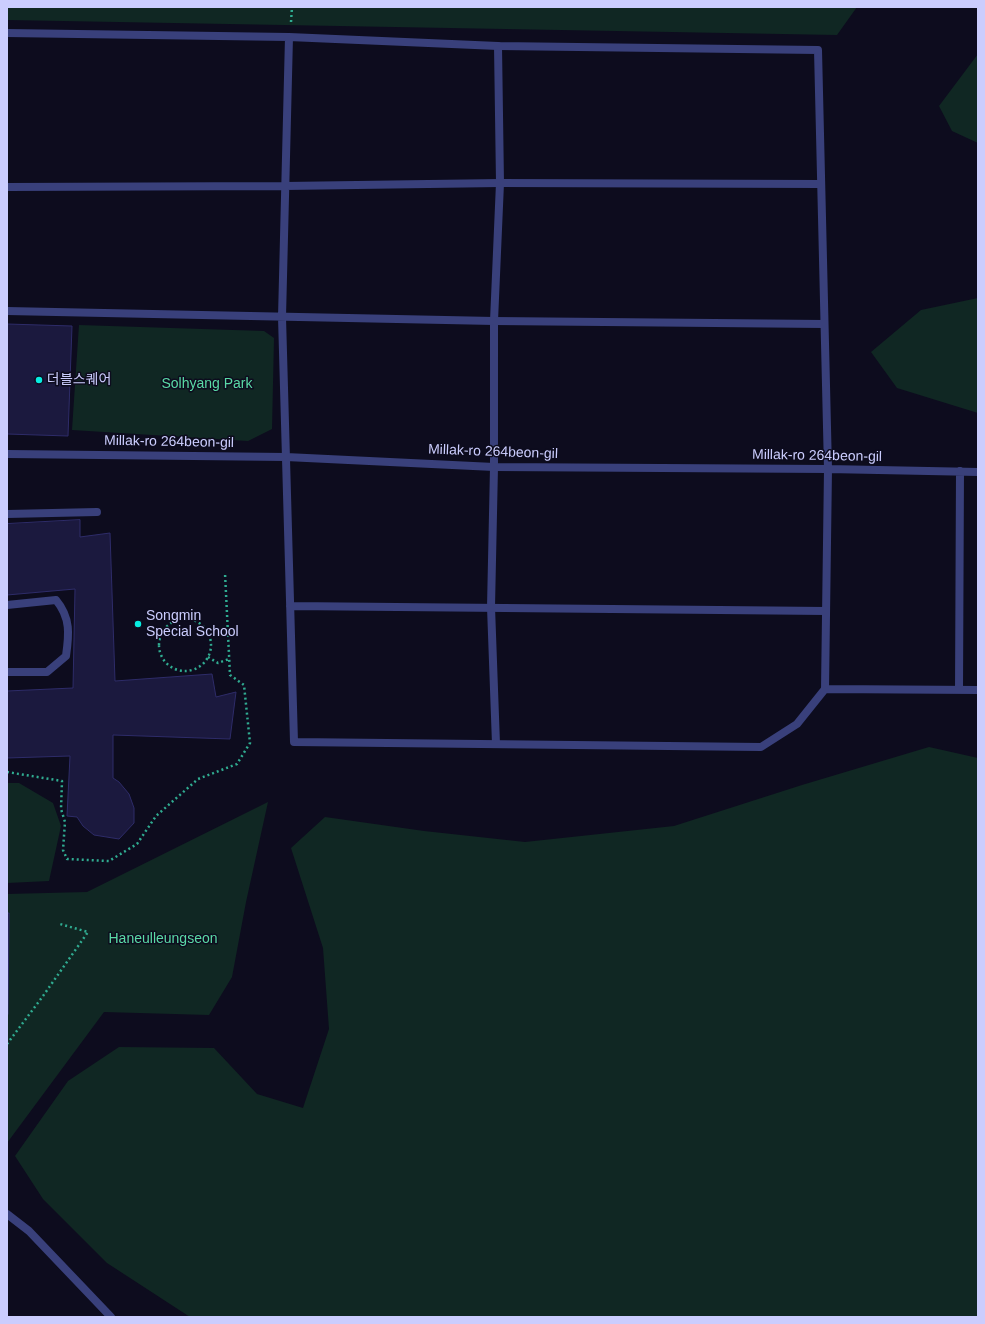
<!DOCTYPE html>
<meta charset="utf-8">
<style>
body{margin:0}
#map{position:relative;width:985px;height:1324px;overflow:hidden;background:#0d0c1e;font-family:Helvetica,sans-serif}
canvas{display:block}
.frame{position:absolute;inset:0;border:8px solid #cbcdfe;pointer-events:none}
</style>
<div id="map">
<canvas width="985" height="1324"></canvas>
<div class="frame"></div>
</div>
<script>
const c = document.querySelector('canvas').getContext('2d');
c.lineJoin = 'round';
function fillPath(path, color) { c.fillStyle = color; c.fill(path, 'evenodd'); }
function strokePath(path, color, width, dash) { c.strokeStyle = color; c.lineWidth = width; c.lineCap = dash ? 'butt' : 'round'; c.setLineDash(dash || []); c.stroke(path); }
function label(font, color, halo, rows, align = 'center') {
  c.font = font + ' Helvetica,"Noto Sans KR",sans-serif'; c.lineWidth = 3; c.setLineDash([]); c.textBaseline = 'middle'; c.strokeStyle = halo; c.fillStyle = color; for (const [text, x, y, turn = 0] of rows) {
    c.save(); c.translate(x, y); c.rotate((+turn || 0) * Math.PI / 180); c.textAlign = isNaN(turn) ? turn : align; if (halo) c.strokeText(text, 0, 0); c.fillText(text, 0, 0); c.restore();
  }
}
fillPath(new Path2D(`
 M 7,7 L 857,7 L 837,35 L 7,20 Z
 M 978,54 L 978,143 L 952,131 L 939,106 Z
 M 978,298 L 978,413 L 897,388 L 871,352 L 921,310 Z
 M 79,325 L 264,331 L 274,338 L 272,429 L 248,441 L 72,430 Z
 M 929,747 L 978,758 L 978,1317 L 190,1317 L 107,1263 L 43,1199 L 15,1156 L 68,1081 L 119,1047 L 214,1048 L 257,1094 L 303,1108 L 329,1029 L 323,948 L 291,848 L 325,817 L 424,831 L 525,842 L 674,826 L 802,785 Z
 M 7,783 L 19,783 L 53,803 L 61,826 L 49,881 L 7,883 Z
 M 268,802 L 246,902 L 232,977 L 209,1015 L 104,1012 L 7,1143 L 7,894 L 87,892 Z`), '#102723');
const building = new Path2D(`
 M 7,324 L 72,326 L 68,436 L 7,434 Z
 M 80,520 L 80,537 L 110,533 L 115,681 L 212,674 L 216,697 L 236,692 L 230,739 L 113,735 L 113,778 L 119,782 L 129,794 L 134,808 L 134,823 L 119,839 L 94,835 L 83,826 L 77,817 L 67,816 L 70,756 L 7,758 L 7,691 L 73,688 L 75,589 L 7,595 L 7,524 Z
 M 7,913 L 9,913 L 8,1014 L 7,1016 Z`);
fillPath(building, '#1b193e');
strokePath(building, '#2e2c69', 1);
strokePath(new Path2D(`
 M 291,22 L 292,7
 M159 645a26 26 0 1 1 52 0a26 26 0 1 1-52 0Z
 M 208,657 L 218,663 L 229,659
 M 7,772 L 62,781 L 61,809 L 65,822 L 63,850 L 67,859 L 109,861 L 137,844 L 156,816 L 198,779 L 237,764 L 250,743 L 244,685 L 230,675 L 225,573
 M 7,1044 L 43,996 L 88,932 L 60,924`), '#30ac91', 2.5, [2, 3]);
strokePath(new Path2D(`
 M 7,514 L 97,512
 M 7,605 L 56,600 C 71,618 69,635 66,656 L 47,672 L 7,672`), '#39407b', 8);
strokePath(new Path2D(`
 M 496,744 L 491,607 L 494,467 L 494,321 L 500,183 L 498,46`), '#39407b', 8);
strokePath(new Path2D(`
 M 7,33 L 289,37 L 498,46 L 818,50 L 828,469 L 825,689 L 797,724 L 761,747 L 294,742 L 282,317 L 289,37
 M 7,187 L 285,186 L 500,183 L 821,184
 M 7,311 L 494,321 L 824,324
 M 7,454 L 286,457 L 494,467 L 828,469 L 978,472
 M 290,606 L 826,611
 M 825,689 L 978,690
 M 959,690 L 960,471
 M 7,1214 L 29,1231 L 111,1317`), '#39407b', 8);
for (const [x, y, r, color] of [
 [39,380,4,"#07ede1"],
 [138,624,4,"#07ede1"]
]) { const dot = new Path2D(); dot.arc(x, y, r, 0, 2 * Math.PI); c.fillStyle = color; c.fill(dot); strokePath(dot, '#0d0c1e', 1.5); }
label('14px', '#cbcdfe', '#0d0c1e', [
 ["더블스퀘어",47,380],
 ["Songmin",146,616],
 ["Special School",146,632]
], 'left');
label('14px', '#5adaa6', '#0d0c1e', [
 ["Solhyang Park",207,384],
 ["Haneulleungseon",163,939]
]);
label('14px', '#cbcdfe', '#0d0c1e', [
 ["Millak-ro 264beon-gil",169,442,1],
 ["Millak-ro 264beon-gil",493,452,2],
 ["Millak-ro 264beon-gil",817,456,1]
]);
</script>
